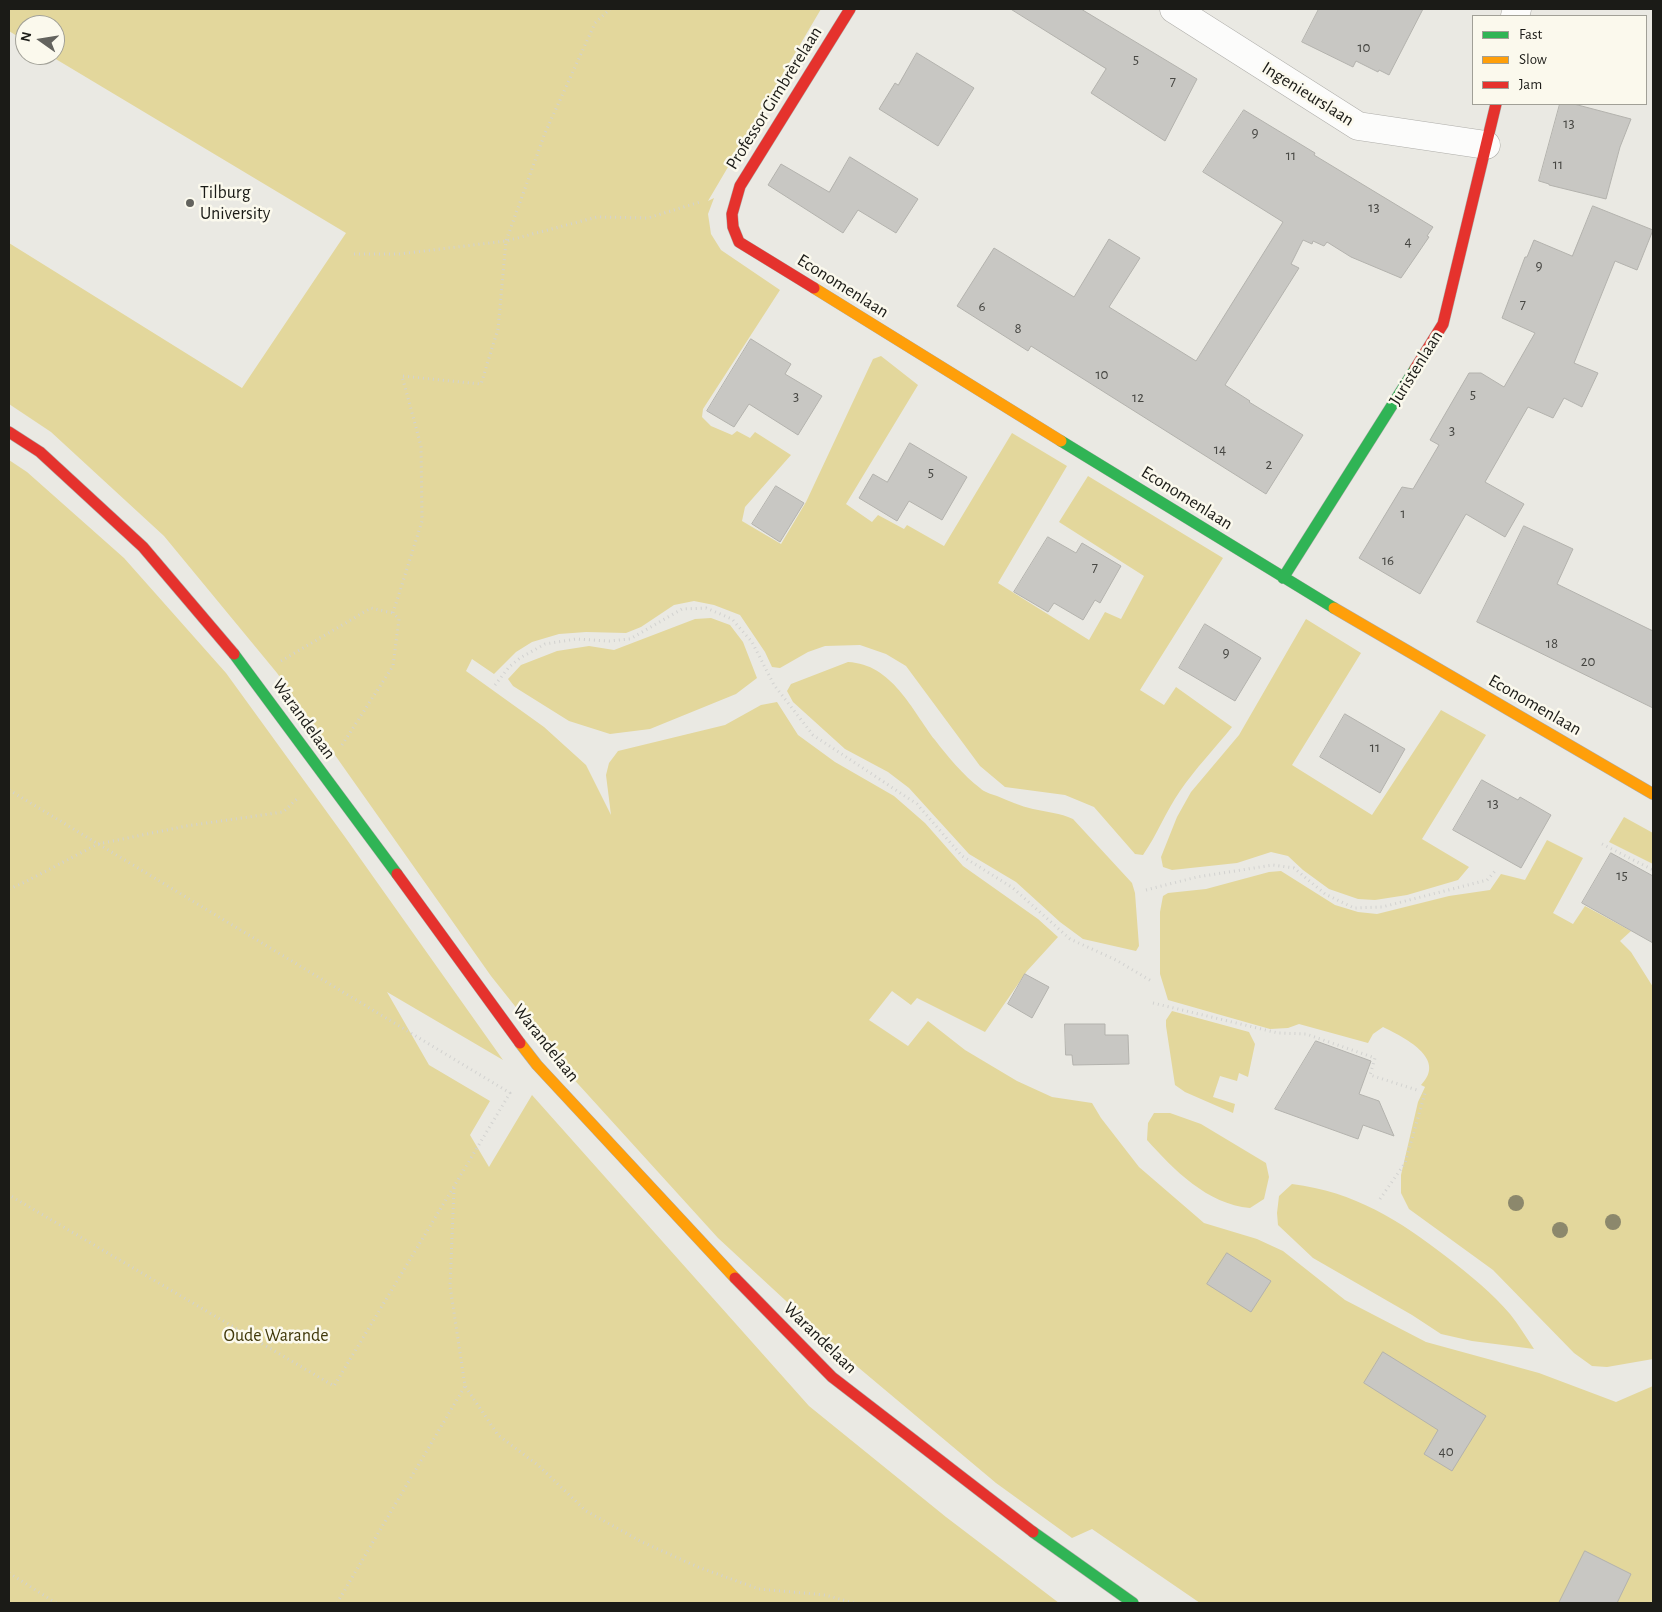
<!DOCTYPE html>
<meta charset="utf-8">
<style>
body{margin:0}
#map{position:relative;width:1662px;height:1612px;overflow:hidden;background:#eae9e3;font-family:"Alegreya Sans",sans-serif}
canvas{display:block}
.frame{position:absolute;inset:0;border:10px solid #1b1b17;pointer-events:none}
.legend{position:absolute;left:1472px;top:15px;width:175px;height:90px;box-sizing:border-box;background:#fbf9ed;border:1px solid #a1a097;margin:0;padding:6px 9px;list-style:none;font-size:15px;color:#1b1b17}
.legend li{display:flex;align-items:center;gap:10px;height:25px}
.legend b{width:25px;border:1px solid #a1a097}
.north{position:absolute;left:15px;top:15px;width:50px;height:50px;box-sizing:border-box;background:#fbf9ed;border:1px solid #a1a097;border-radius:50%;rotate:283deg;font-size:14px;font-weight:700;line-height:20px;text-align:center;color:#1b1b17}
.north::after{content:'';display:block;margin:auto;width:18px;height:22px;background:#63635e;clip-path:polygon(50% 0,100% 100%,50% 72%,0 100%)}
</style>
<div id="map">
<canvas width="1662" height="1612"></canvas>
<div class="frame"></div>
<ul class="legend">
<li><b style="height:6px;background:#30b455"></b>Fast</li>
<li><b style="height:6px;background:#ff9f0a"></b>Slow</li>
<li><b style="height:6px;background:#e5322d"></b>Jam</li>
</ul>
<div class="north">N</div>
</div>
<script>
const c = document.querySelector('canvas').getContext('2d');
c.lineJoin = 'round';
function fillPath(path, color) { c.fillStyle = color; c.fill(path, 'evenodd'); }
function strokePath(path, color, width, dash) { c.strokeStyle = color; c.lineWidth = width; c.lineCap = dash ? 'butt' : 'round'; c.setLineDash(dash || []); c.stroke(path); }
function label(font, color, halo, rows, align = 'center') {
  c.font = font + ' "Alegreya Sans",sans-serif'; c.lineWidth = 5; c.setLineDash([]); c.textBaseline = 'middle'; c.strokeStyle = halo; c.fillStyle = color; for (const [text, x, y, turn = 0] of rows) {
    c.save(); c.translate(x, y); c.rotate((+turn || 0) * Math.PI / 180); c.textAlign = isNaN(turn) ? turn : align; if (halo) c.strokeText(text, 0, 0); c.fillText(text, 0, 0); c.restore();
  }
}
fillPath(new Path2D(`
 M 9,9 L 821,9 L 708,201 L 714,198 L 708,214 L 711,234 L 721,250 L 780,290 L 703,409 L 702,417 L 711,426 L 732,435 L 737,431 L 750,438 L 755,432 L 791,455 L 745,507 L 742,521 L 781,544 L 806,502 L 873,359 L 881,356 L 918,385 L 846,504 L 872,522 L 878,515 L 904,529 L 907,525 L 944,546 L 1012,433 L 1067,466 L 998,583 L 1089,640 L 1105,612 L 1121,619 L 1144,576 L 1059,522 L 1088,476 L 1223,558 L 1140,690 L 1164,705 L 1176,687 L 1232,727 C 1215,748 1195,769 1180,791 C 1166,811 1157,835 1143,855 L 1135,854 L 1094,807 L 1065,795 L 1005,787 L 980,766 L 906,666 L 886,654 L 860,645 L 825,646 L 808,652 L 780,668 L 772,667 L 765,652 L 740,615 L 714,605 L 694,601 L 674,605 L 641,627 L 626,633 L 586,632 L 559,634 L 532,642 L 516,652 L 494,674 L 472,659 L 466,671 L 544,727 L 586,765 L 611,815 L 606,775 L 609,763 L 618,751 L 725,725 L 761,705 L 777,702 L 798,735 L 835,762 L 894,796 L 925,823 L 963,866 L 1038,919 L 1058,937 L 1027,971 L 985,1032 L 917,998 L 911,1005 L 892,991 L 869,1020 L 908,1046 L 928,1021 L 965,1050 L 1017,1081 L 1052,1097 L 1092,1103 L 1101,1118 L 1139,1167 L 1204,1223 L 1257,1239 L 1283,1251 L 1345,1300 L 1426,1342 L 1539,1373 L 1616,1402 L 1653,1386 L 1653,1603 L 1200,1603 L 1092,1529 L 1072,1538 L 996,1483 L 853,1363 L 718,1238 L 569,1074 L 491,976 L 277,673 L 164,536 L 51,432 L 9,404 L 9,243 L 242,388 L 346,233 L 49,55 L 55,55 L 55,25 L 25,25 L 25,41 L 9,31 Z
 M 9,460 L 27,472 L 124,558 L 226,673 L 345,837 L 503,1060 L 387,992 L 429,1065 L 490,1101 L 470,1135 L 489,1167 L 532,1095 L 809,1406 L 946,1517 L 1059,1603 L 9,1603 Z
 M 711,618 L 730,625 L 743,642 L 757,678 L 736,694 L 650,729 L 610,734 L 569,721 L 513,686 L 508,679 L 521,665 L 557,651 L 589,646 L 614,650 L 695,619 Z
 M 1306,619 L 1361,653 L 1292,765 L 1372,815 L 1441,710 L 1486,735 L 1422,839 L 1469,867 L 1458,880 L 1407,895 L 1375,900 L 1358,899 L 1329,889 L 1303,870 L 1288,856 L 1271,852 L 1237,863 L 1172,870 L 1163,867 L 1161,857 L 1177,817 L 1191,792 L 1239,735 Z
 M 848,662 C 892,664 912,710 935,740 C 948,757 963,775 980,788 C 984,792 991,794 997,796 C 1009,801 1020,806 1033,809 C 1047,812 1060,813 1073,819 L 1132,883 L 1135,893 L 1139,946 L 1136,951 L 1083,939 L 1060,922 L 1016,882 L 969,854 L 909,788 L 888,772 L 845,749 L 793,702 L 787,691 L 791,684 Z
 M 1624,817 L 1653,833 L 1653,864 L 1609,842 Z
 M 1547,840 L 1583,858 L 1553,913 L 1573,924 L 1585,906 L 1631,931 L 1620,941 L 1631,952 L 1653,987 L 1653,1359 L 1607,1367 L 1592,1366 L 1574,1353 L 1493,1270 L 1409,1209 L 1401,1193 L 1401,1175 L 1418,1102 L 1425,1087 L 1421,1085 C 1448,1058 1403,1037 1383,1027 L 1373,1034 L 1368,1043 L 1299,1024 L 1288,1028 L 1270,1029 L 1168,1000 L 1160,974 L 1160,912 L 1163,896 L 1168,893 L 1206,889 L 1269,872 L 1281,871 L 1335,905 L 1358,912 L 1377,914 L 1449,896 L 1490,890 L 1501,874 L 1525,880 Z
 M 1172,1011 L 1249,1032 L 1255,1044 L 1248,1077 L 1239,1073 L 1237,1081 L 1220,1076 L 1213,1097 L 1235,1104 L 1233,1113 L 1185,1092 L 1175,1085 L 1166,1026 L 1166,1020 Z
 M 1154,1113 L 1170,1113 L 1201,1124 L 1266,1163 L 1269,1177 L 1264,1199 L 1250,1208 C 1207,1204 1174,1170 1147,1140 L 1148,1123 Z
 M 1292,1184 C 1355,1192 1399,1220 1448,1258 C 1470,1275 1492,1293 1510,1314 C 1519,1325 1526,1337 1534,1349 L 1472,1341 L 1441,1334 L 1412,1315 L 1313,1258 L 1278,1225 L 1277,1213 L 1279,1196 Z`), '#e3d79c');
const building = new Path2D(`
 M 1011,9 L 1081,9 L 1197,79 L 1165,141 L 1091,93 L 1106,69 Z
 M 1319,9 L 1423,9 L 1389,75 L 1379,70 L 1378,72 L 1356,61 L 1353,67 L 1302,42 Z
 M 917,53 L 974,88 L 938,146 L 879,109 L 895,83 L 898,85 Z
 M 1560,104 L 1574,104 L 1631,119 L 1620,147 L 1606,199 L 1549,185 L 1549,184 L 1539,181 Z
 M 1244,110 L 1315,153 L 1314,155 L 1433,227 L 1427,236 L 1429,237 L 1401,278 L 1351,257 L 1327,242 L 1324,246 L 1313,241 L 1312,244 L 1303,240 L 1291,264 L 1299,268 L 1225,385 L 1250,401 L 1249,402 L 1303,435 L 1266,494 L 1031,346 L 1028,351 L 957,306 L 994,248 L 1074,297 L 1109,239 L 1140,258 L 1109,307 L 1196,361 L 1283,222 L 1203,172 Z
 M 850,157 L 918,199 L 896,233 L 858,210 L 843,233 L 768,185 L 781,164 L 829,192 Z
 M 1593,206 L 1653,230 L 1637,270 L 1615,261 L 1574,363 L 1598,373 L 1582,407 L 1564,398 L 1553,418 L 1528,407 L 1485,482 L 1524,504 L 1505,537 L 1466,514 L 1420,594 L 1359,558 L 1402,487 L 1413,489 L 1439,445 L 1430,440 L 1469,373 L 1481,373 L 1504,387 L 1535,333 L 1502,318 L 1525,257 L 1527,257 L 1534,240 L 1572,256 Z
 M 751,339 L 791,364 L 785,374 L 822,396 L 798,435 L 749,404 L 734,427 L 707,411 Z
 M 910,443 L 967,477 L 942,520 L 909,501 L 897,521 L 859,498 L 873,474 L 887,482 Z
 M 776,486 L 804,503 L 780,542 L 752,524 Z
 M 1524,526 L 1573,549 L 1557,584 L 1653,631 L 1653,708 L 1477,622 Z
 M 1048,537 L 1076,553 L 1082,543 L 1121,566 L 1100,603 L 1095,600 L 1083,620 L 1054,603 L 1048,612 L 1014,592 Z
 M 1205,624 L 1261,658 L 1235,701 L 1179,668 Z
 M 1345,714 L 1405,749 L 1380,793 L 1320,757 Z
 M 1482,780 L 1518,800 L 1520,797 L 1551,815 L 1521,868 L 1453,830 Z
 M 1611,853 L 1653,876 L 1653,943 L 1582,903 Z
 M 1025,974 L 1049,987 L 1032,1018 L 1008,1004 Z
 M 1065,1024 L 1105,1024 L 1105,1035 L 1128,1035 L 1129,1064 L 1073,1065 L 1072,1055 L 1066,1055 Z
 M 1316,1041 L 1371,1061 L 1359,1094 L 1379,1101 L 1394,1136 L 1363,1125 L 1358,1139 L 1275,1109 Z
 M 1227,1253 L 1271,1281 L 1251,1312 L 1207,1284 Z
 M 1383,1352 L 1486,1416 L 1452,1471 L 1424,1454 L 1438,1430 L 1364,1383 Z
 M 1585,1551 L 1631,1574 L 1617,1603 L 1559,1603 Z`);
fillPath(building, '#c8c7c3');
strokePath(building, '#b3b2ad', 1);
const street = new Path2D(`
 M 1174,9 L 1358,126 L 1486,145
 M 1515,16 L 1517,9`);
const fast = new Path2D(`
 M 1061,441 L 1334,608
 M 1283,578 L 1415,369
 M 234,654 L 397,874
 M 1033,1532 L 1133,1603`);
const slow = new Path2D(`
 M 814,288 L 1061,441
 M 1334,608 L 1653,794
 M 520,1043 L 537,1065 L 735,1278`);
const jam = new Path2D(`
 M 814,288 L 739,242 L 733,227 L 732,214 L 740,186 L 850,9
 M 1415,369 L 1443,324 L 1496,104
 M 9,432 L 40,452 L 143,547 L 234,654
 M 397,874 L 520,1043
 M 735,1278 L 832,1377 L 1033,1532`);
strokePath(street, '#aeada9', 29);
strokePath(fast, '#aeada9', 12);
strokePath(slow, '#aeada9', 12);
strokePath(jam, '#aeada9', 12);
strokePath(new Path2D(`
 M 354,254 L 399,254 L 506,241 L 597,217 L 648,218 L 700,202
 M 281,661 L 371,608 L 393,613
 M 495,685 L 509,667 L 520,658 L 545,644 L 576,639 L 609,641 L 630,639 L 682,609 L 706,608 L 732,619 L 752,642 L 774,685 L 813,735 L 917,804 L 962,856 L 1013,888 L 1070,939 L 1116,960 L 1153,982
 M 342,745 L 393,666 L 399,619 L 393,613 L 422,521 L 421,446 L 402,376 L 481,384 L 498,329 L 506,241 L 545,133 L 595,23 L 610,9
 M 9,790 L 510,1093 L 334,1386 L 9,1195
 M 1602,844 L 1653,870
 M 9,889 L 23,883 L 98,844 L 186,826 L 283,812 L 299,797
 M 1146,890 L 1197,877 L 1273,865 L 1294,868 L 1325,894 L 1354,908 L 1382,907 L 1487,880 L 1497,869
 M 1153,1003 L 1278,1033 L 1306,1034 L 1375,1058 L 1370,1075 L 1420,1091
 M 454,1188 L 450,1286 L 465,1386 L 498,1435 L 539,1466 L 586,1511 L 642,1542 L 698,1567 L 759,1589 L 825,1595 L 854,1603
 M 1380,1199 L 1405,1163 L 1425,1093
 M 9,1573 L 56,1603
 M 337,1603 L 465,1386`), '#d2d2d0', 3, [1, 4]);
strokePath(street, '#fcfcfb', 28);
strokePath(fast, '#30b455', 11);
strokePath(slow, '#ff9f0a', 11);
strokePath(jam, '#e5322d', 11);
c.fillStyle = '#8c886c';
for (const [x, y] of [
 [1516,1203],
 [1613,1222],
 [1560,1230]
]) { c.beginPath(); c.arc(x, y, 8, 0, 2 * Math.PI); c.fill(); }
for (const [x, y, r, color] of [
 [190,203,5,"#63635e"]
]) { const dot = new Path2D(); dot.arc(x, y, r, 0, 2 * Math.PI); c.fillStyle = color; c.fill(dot); strokePath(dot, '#fbf9ed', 2); }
label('15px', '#464642', null, [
 ["10",1364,47],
 ["5",1136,59],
 ["7",1173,81],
 ["13",1569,123],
 ["9",1255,132],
 ["11",1291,155],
 ["11",1558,164],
 ["13",1374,207],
 ["4",1408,241],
 ["9",1539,265],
 ["7",1523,304],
 ["6",982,306],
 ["8",1018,328],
 ["10",1102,374],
 ["5",1473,394],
 ["3",796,396],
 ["12",1138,397],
 ["3",1452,430],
 ["14",1220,449],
 ["2",1269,464],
 ["5",931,472],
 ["1",1403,513],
 ["16",1388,560],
 ["7",1095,567],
 ["18",1552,643],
 ["9",1226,652],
 ["20",1588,661],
 ["11",1375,747],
 ["13",1493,803],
 ["15",1622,875],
 ["40",1446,1451]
]);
label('18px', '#1b1b17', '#fbf9ed', [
 ["Ingenieurslaan",1308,94,32],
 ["Professor Gimbrèrelaan",774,98,-58],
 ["Economenlaan",843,286,32],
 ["Juristenlaan",1416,368,-58],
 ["Economenlaan",1187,498,32],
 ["Economenlaan",1535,705,30],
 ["Warandelaan",304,719,54],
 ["Warandelaan",546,1043,51],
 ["Warandelaan",820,1338,44]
]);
label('18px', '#1b1b17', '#fbf9ed', [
 ["Tilburg",200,193],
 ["University",200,214]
], 'left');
label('18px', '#40380a', '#fbf9ed', [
 ["Oude Warande",276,1336]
]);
</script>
